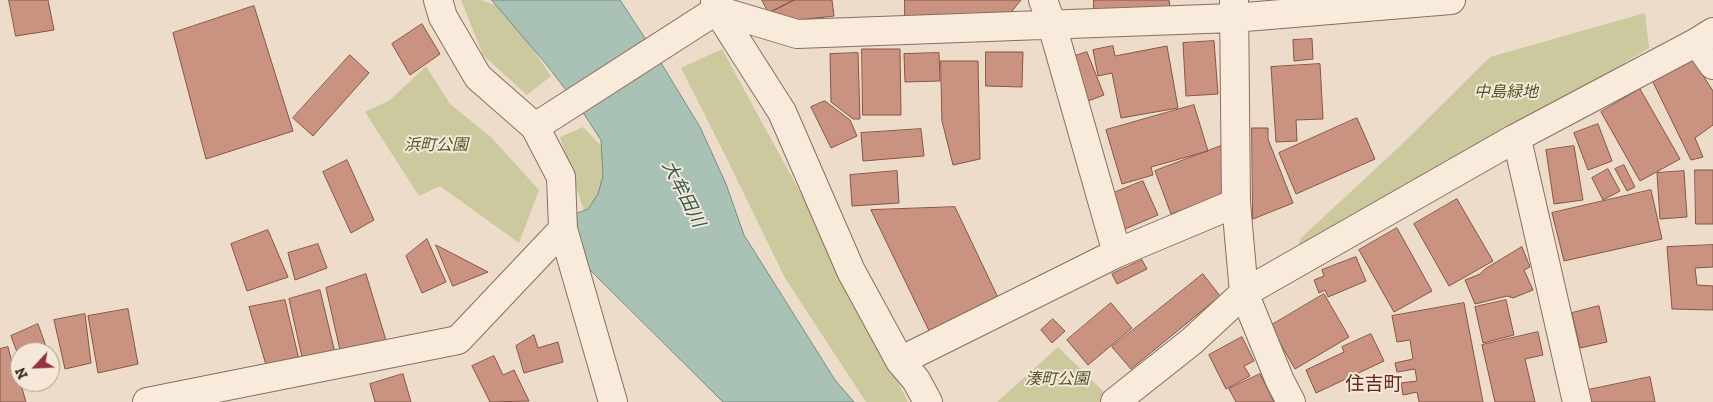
<!DOCTYPE html>
<meta charset="utf-8">
<style>
body{margin:0}
#map{position:relative;width:1713px;height:402px;overflow:hidden;background:#eddcc9;font-family:"Zilla Slab",serif}
canvas{display:block}
.north{position:absolute;left:10px;top:342px;width:50px;height:50px;box-sizing:border-box;background:#f5e8d8;border:1px solid #aa9c8f;border-radius:50%;rotate:245deg;font-size:14px;font-weight:700;line-height:20px;text-align:center;color:#3a2921}
.north::after{content:'';display:block;margin:auto;width:18px;height:22px;background:#963043;clip-path:polygon(50% 0,100% 100%,50% 72%,0 100%)}
</style>
<div id="map">
<canvas width="1713" height="402"></canvas>
<div class="north">N</div>
</div>
<script>
const c = document.querySelector('canvas').getContext('2d');
c.lineJoin = 'round';
function fillPath(path, color) { c.fillStyle = color; c.fill(path, 'evenodd'); }
function strokePath(path, color, width, dash) { c.strokeStyle = color; c.lineWidth = width; c.lineCap = dash ? 'butt' : 'round'; c.setLineDash(dash || []); c.stroke(path); }
function label(font, color, halo, rows, align = 'center') {
  c.font = font + ' "Zilla Slab","Noto Sans JP",serif'; c.lineWidth = 4; c.setLineDash([]); c.textBaseline = 'middle'; c.strokeStyle = halo; c.fillStyle = color; for (const [text, x, y, turn = 0] of rows) {
    c.save(); c.translate(x, y); c.rotate((+turn || 0) * Math.PI / 180); c.textAlign = isNaN(turn) ? turn : align; if (halo) c.strokeText(text, 0, 0); c.fillText(text, 0, 0); c.restore();
  }
}
fillPath(new Path2D(`
 M 461,0 L 481,0 L 505,8 L 551,76 L 527,95 L 483,55 Z
 M 1645,13 L 1649,48 L 1289,267 L 1301,238 L 1397,149 L 1490,57 Z
 M 722,49 L 837,260 L 908,402 L 866,402 L 785,278 L 724,153 L 681,68 Z
 M 426,66 L 450,104 L 491,137 L 539,190 L 519,243 L 440,186 L 419,196 L 365,112 L 390,100 Z
 M 583,127 L 605,150 L 606,190 L 586,217 L 560,137 Z
 M 1058,347 L 1114,402 L 997,402 Z`), '#cbc99d');
const water = new Path2D(`
 M 492,0 L 620,0 L 658,58 L 700,127 L 726,184 L 744,235 L 835,380 L 854,402 L 723,402 L 587,267 L 575,266 L 575,214 L 588,209 L 598,194 L 603,176 L 601,140 L 580,108 L 546,64 Z`);
fillPath(water, '#aac2b6');
strokePath(water, '#709083', 1);
const building = new Path2D(`
 M 9,0 L 48,0 L 54,30 L 16,36 Z
 M 762,0 L 794,0 L 769,13 Z
 M 794,0 L 832,0 L 834,16 L 779,22 L 769,13 Z
 M 905,0 L 1021,0 L 1007,17 L 905,16 Z
 M 1094,0 L 1169,0 L 1170,7 L 1094,12 Z
 M 254,6 L 293,131 L 206,159 L 173,33 Z
 M 422,24 L 440,54 L 410,75 L 392,44 Z
 M 1312,39 L 1313,59 L 1294,61 L 1293,40 Z
 M 1214,41 L 1218,94 L 1186,96 L 1183,43 Z
 M 1113,46 L 1115,56 L 1167,46 L 1178,108 L 1121,118 L 1112,73 L 1098,76 L 1093,50 Z
 M 862,49 L 900,49 L 901,115 L 863,115 Z
 M 986,52 L 1023,52 L 1022,87 L 986,86 Z
 M 1087,52 L 1104,95 L 1083,103 L 1066,59 Z
 M 858,53 L 860,119 L 853,119 L 831,102 L 830,54 Z
 M 939,53 L 940,81 L 905,82 L 904,54 Z
 M 1689,54 L 1713,91 L 1713,125 L 1695,138 L 1703,157 L 1691,160 L 1651,78 Z
 M 350,55 L 369,73 L 313,136 L 293,118 Z
 M 941,61 L 978,61 L 980,159 L 953,165 L 942,121 Z
 M 1320,64 L 1323,119 L 1296,120 L 1297,141 L 1276,142 L 1271,67 Z
 M 1640,89 L 1680,159 L 1640,181 L 1601,112 Z
 M 825,101 L 850,120 L 857,136 L 831,148 L 811,107 Z
 M 1194,105 L 1208,151 L 1151,167 L 1153,175 L 1122,184 L 1106,130 Z
 M 1357,118 L 1375,159 L 1296,194 L 1279,153 Z
 M 1598,124 L 1612,161 L 1588,170 L 1574,133 Z
 M 1252,128 L 1268,128 L 1268,139 L 1293,203 L 1253,219 Z
 M 921,129 L 924,156 L 863,161 L 861,133 Z
 M 1221,146 L 1226,194 L 1171,214 L 1155,171 Z
 M 1574,146 L 1583,200 L 1554,204 L 1546,150 Z
 M 347,160 L 374,220 L 351,233 L 323,172 Z
 M 1624,165 L 1635,187 L 1627,191 L 1615,169 Z
 M 1608,169 L 1620,191 L 1603,200 L 1592,178 Z
 M 1695,170 L 1713,170 L 1713,224 L 1696,224 Z
 M 897,171 L 899,203 L 852,206 L 850,175 Z
 M 1684,171 L 1687,217 L 1660,219 L 1657,173 Z
 M 1143,181 L 1158,215 L 1125,229 L 1111,194 Z
 M 1651,190 L 1662,239 L 1564,261 L 1552,213 Z
 M 1457,199 L 1493,261 L 1449,286 L 1414,224 Z
 M 955,207 L 1002,306 L 933,339 L 871,210 Z
 M 1397,228 L 1432,291 L 1394,312 L 1359,250 Z
 M 268,230 L 288,277 L 247,291 L 231,244 Z
 M 427,239 L 446,282 L 422,293 L 406,256 Z
 M 318,244 L 327,268 L 295,280 L 288,253 Z
 M 436,245 L 488,272 L 453,286 Z
 M 1713,245 L 1713,267 L 1695,268 L 1697,285 L 1713,286 L 1713,310 L 1672,309 L 1667,247 Z
 M 1522,247 L 1530,267 L 1524,270 L 1533,290 L 1513,298 L 1507,296 L 1475,304 L 1465,280 L 1480,274 L 1485,269 Z
 M 1356,257 L 1366,281 L 1328,297 L 1325,290 L 1319,293 L 1314,280 L 1324,276 L 1322,270 Z
 M 1142,260 L 1147,269 L 1117,284 L 1112,274 Z
 M 366,274 L 388,347 L 342,359 L 326,288 Z
 M 1203,274 L 1220,296 L 1131,369 L 1112,347 Z
 M 320,290 L 336,357 L 304,366 L 289,299 Z
 M 1324,294 L 1349,337 L 1295,369 L 1270,326 Z
 M 285,300 L 301,368 L 269,375 L 249,307 Z
 M 1506,300 L 1514,335 L 1483,343 L 1475,307 Z
 M 1111,303 L 1132,328 L 1088,365 L 1067,340 Z
 M 1464,303 L 1483,402 L 1419,402 L 1417,392 L 1403,395 L 1401,383 L 1417,381 L 1415,369 L 1397,372 L 1395,363 L 1413,359 L 1410,340 L 1397,342 L 1392,316 Z
 M 1599,306 L 1607,342 L 1580,348 L 1572,313 Z
 M 128,309 L 138,364 L 98,373 L 88,316 Z
 M 85,314 L 91,363 L 65,369 L 54,320 Z
 M 1053,319 L 1065,331 L 1052,343 L 1041,330 Z
 M 38,324 L 48,352 L 20,352 L 20,360 L 11,336 Z
 M 1538,332 L 1543,355 L 1525,359 L 1535,402 L 1495,402 L 1482,345 Z
 M 1371,334 L 1384,361 L 1316,393 L 1306,370 L 1344,352 L 1342,347 Z
 M 534,335 L 538,348 L 558,342 L 563,362 L 524,373 L 516,346 Z
 M 1242,337 L 1254,361 L 1244,366 L 1250,376 L 1226,389 L 1209,355 Z
 M 8,347 L 16,378 L 19,378 L 26,402 L 0,402 L 0,349 Z
 M 494,356 L 503,375 L 514,370 L 529,401 L 490,402 L 472,366 Z
 M 403,374 L 411,402 L 375,402 L 370,384 Z
 M 1260,374 L 1274,402 L 1236,402 L 1229,389 Z
 M 1650,377 L 1655,402 L 1590,402 L 1588,390 Z`);
fillPath(building, '#ca9381');
strokePath(building, '#875445', 1);
const minor = new Path2D(`
 M 438,0 L 443,17 L 478,77 L 535,127 L 561,177 L 563,229 L 613,402
 M 1043,0 L 1052,25 L 1117,253
 M 1234,0 L 1236,203 L 1244,293 L 1280,381 L 1291,402
 M 715,1 L 717,10 L 782,112 L 851,271 L 900,361 L 916,380 L 928,402
 M 1697,42 L 1713,65
 M 535,127 L 717,10 L 797,34 L 1233,18 L 1451,0
 M 1514,139 L 1519,148 L 1577,402
 M 900,361 L 1117,253 L 1236,203
 M 147,402 L 458,340 L 563,229
 M 1115,402 L 1192,341 L 1244,293 L 1514,139 L 1697,42 L 1713,32`);
strokePath(minor, '#896e5e', 30);
strokePath(minor, '#f8ebdc', 28);
label('italic 16px', '#525629', '#f5e8d8', [
 ["中島緑地",1506,92],
 ["浜町公園",436,145],
 ["湊町公園",1057,379]
]);
label('italic 18px', '#315950', '#f5e8d8', [
 ["大牟田川",683,194,63]
]);
label('19px', '#652522', '#f5e8d8', [
 ["住吉町",1374,385]
]);
</script>
